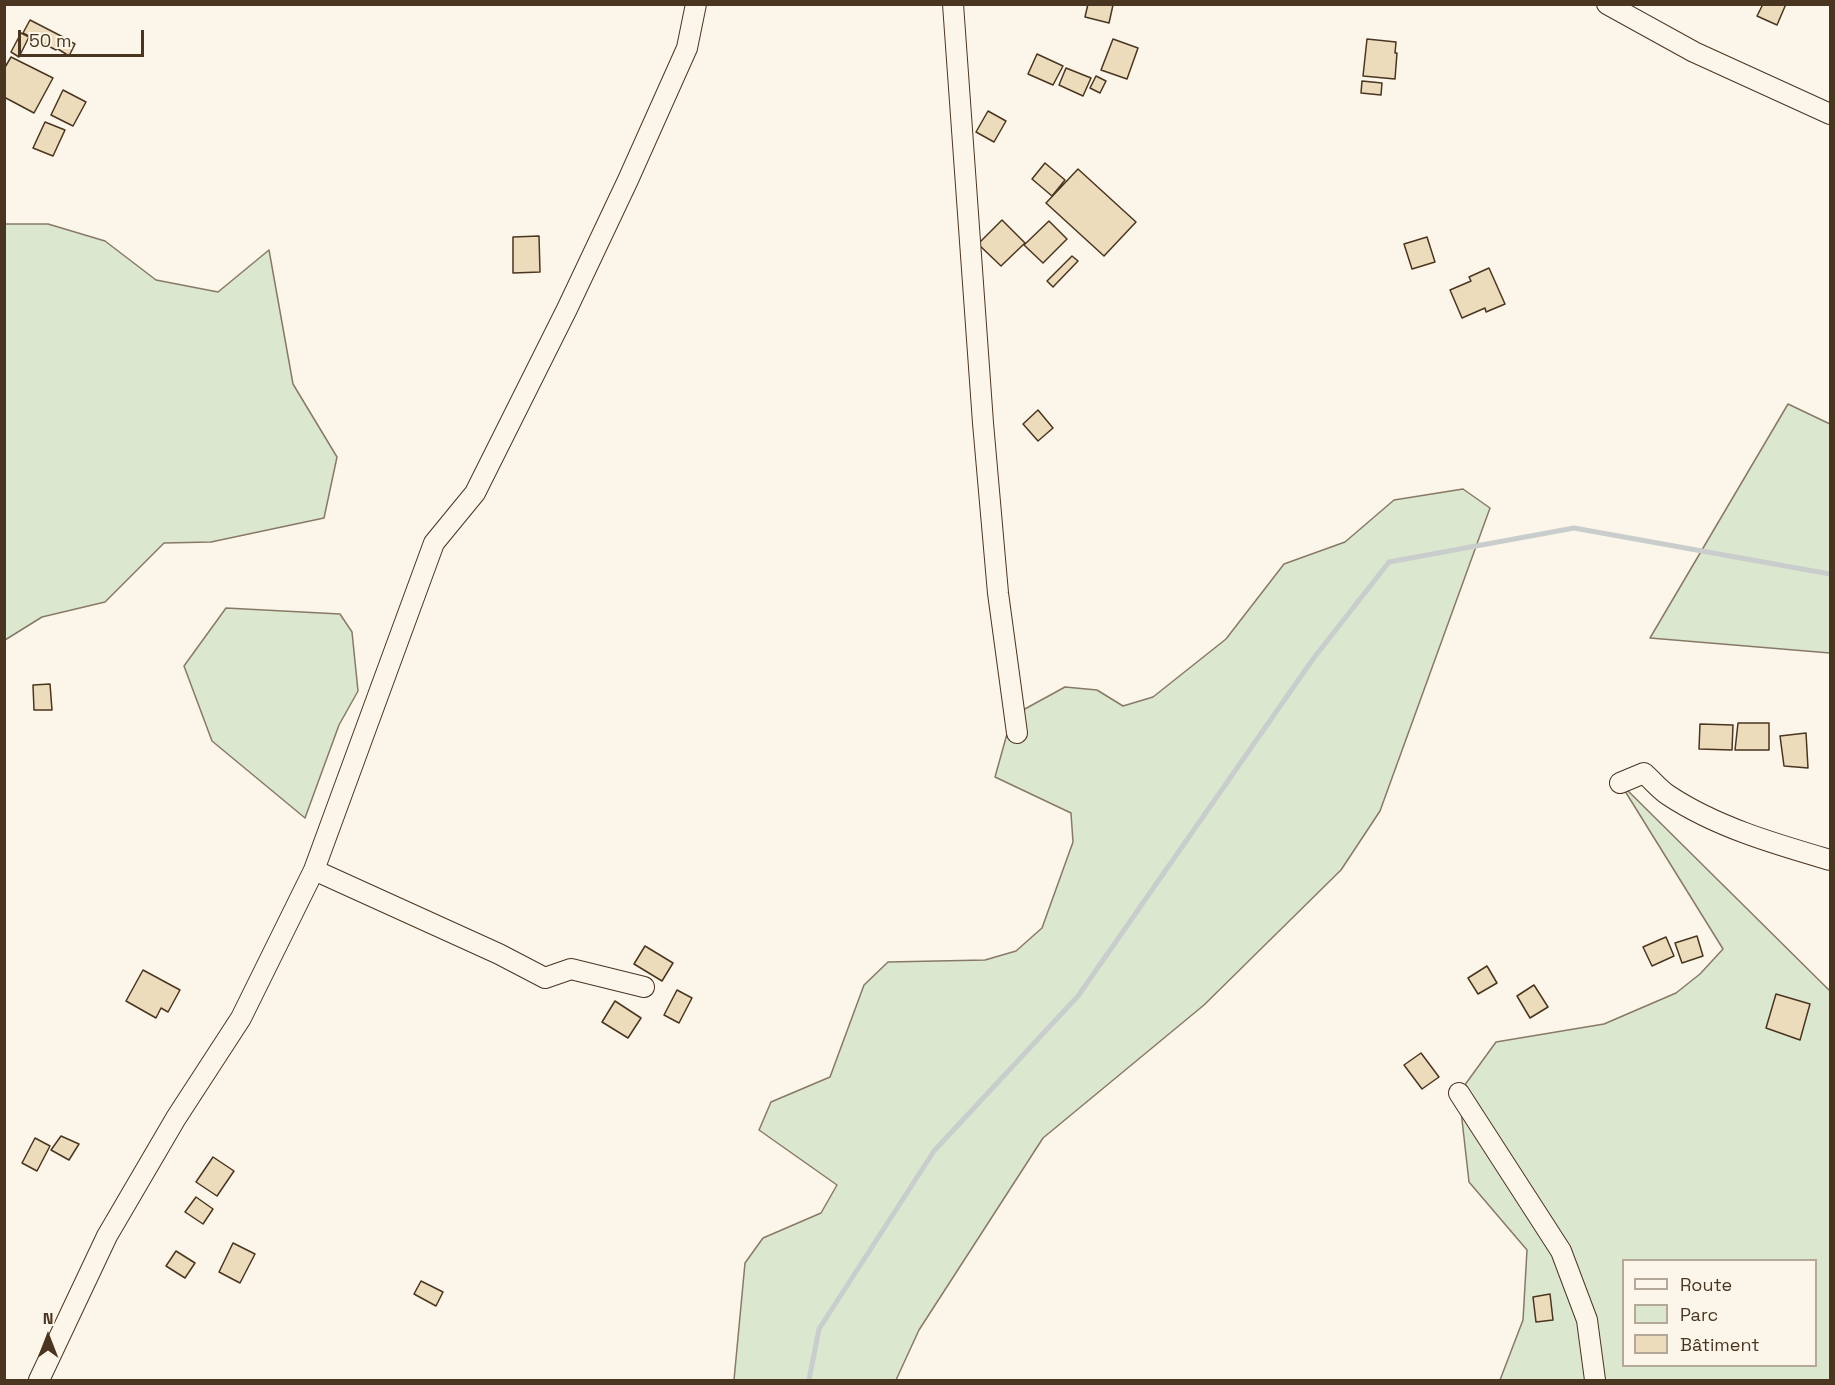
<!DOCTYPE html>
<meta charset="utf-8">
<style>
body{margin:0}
#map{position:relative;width:1835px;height:1385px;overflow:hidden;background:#fbf6e9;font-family:"Space Grotesk",sans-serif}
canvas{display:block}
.frame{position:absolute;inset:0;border:6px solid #4a3520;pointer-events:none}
.legend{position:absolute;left:1622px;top:1259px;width:195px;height:108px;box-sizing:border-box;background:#fbf6e9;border:2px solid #b4a999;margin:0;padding:8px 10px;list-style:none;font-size:18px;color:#4a3520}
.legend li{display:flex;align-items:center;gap:12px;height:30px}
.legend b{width:30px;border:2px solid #b4a999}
.north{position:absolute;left:18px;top:1307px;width:60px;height:60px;-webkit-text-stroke:4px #fbf6e9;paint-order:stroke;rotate:0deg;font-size:16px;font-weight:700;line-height:24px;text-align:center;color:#4a3520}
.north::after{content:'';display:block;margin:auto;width:21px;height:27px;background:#4a3520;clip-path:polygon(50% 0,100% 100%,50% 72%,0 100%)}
.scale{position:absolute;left:18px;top:30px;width:126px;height:27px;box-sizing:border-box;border:3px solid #4a3520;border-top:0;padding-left:8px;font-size:18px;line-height:21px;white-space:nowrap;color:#4a3520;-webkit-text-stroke:4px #fbf6e9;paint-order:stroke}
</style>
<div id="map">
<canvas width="1835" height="1385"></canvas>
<div class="frame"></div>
<ul class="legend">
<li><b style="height:8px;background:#fbf6e9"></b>Route</li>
<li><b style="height:16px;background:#dce7d0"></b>Parc</li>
<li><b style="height:16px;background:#ecdcbc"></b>Bâtiment</li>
</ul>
<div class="north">N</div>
<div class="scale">50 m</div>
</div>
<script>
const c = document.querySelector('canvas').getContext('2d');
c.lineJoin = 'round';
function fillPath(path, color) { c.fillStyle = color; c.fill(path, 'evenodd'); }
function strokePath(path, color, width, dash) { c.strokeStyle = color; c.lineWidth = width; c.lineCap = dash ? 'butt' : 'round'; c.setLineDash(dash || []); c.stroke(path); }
const green = new Path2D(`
 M 5,224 L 48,224 L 105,241 L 156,280 L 218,292 L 269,250 L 293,384 L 337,457 L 324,518 L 211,542 L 164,543 L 105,602 L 42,617 L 5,640 Z
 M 1788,404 L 1830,424 L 1830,653 L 1650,638 Z
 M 1463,489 L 1490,508 L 1380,811 L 1341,870 L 1204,1005 L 1043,1138 L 919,1330 L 896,1380 L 734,1380 L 745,1263 L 763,1238 L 821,1213 L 837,1185 L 759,1130 L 771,1102 L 830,1077 L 864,985 L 888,962 L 985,960 L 1016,951 L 1042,928 L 1073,842 L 1071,813 L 995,777 L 1012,716 L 1065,687 L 1097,690 L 1123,706 L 1153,697 L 1226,639 L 1284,564 L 1345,542 L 1394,500 Z
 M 226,608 L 340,614 L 352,632 L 358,691 L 339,725 L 305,818 L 212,741 L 184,666 Z
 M 1620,783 L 1830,991 L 1830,1380 L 1500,1380 L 1523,1320 L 1527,1250 L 1469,1182 L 1459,1093 L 1496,1042 L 1604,1024 L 1676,993 L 1700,974 L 1723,949 ZM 1624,1260 L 1816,1260 L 1816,1366 L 1624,1366 Z`);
fillPath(green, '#dce7d0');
strokePath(green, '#887966', 1.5);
strokePath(new Path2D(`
 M 809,1380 L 819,1329 L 934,1151 L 1078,996 L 1313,659 L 1389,562 L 1574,528 L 1830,574`), '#c9cecd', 5);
const building = new Path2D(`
 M 1088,4 L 1113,5 L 1109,23 L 1085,17 Z
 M 1763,4 L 1786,4 L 1777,25 L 1757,16 Z
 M 30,20 L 63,37 L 56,50 L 23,33 Z
 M 21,33 L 29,37 L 19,57 L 11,52 Z
 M 64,38 L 75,44 L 69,56 L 58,49 Z
 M 1113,39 L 1138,48 L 1127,79 L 1101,70 Z
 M 1367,39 L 1396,42 L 1395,53 L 1397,53 L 1395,79 L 1363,76 Z
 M 1037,54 L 1063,66 L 1053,85 L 1028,74 Z
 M 11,57 L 53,78 L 34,113 L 4,97 L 4,69 Z
 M 1066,68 L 1091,78 L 1083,96 L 1059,85 Z
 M 1096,76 L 1106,81 L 1100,93 L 1090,88 Z
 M 1362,81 L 1382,83 L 1381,95 L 1361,93 Z
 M 63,90 L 86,102 L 73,126 L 51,115 Z
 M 988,111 L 1006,121 L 994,142 L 976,132 Z
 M 45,122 L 65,130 L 53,156 L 33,148 Z
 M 1045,163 L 1065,180 L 1052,196 L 1032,179 Z
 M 1078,169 L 1136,222 L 1104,256 L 1046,203 Z
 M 1002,220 L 1025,243 L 1001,266 L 978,244 Z
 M 1049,221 L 1067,239 L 1043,263 L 1024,245 Z
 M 539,236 L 540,272 L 513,273 L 513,237 Z
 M 1427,237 L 1435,262 L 1412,269 L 1404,244 Z
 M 1072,256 L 1078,261 L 1053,287 L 1047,281 Z
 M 1489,268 L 1505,304 L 1486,312 L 1485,308 L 1462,318 L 1450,290 L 1471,281 L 1469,277 Z
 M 1038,410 L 1053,428 L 1038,441 L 1023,424 Z
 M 50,684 L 52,710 L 34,710 L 33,685 Z
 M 1738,723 L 1769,723 L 1769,750 L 1735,750 Z
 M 1700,724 L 1733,725 L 1732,750 L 1699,749 Z
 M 1806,733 L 1808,768 L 1784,766 L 1780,736 Z
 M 1697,936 L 1703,956 L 1682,963 L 1675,943 Z
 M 1666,937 L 1674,956 L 1652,966 L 1643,947 Z
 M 645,946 L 673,963 L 662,981 L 634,964 Z
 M 1487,966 L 1497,983 L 1478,994 L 1468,978 Z
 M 143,970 L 180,990 L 168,1012 L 161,1008 L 156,1018 L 126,1001 Z
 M 1534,985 L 1548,1007 L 1530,1018 L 1517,996 Z
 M 677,990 L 692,998 L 679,1023 L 664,1015 Z
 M 1776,994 L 1810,1004 L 1800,1040 L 1766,1028 Z
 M 615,1001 L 641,1018 L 628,1038 L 602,1022 Z
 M 1421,1053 L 1439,1077 L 1422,1089 L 1404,1065 Z
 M 61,1136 L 79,1144 L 69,1160 L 51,1150 Z
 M 35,1138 L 50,1146 L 37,1171 L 22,1163 Z
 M 213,1157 L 234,1171 L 217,1196 L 196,1182 Z
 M 196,1197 L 213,1209 L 203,1224 L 185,1212 Z
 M 233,1243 L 255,1254 L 240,1283 L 219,1272 Z
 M 176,1251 L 195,1263 L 185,1278 L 166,1266 Z
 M 421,1281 L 443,1292 L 436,1306 L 414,1294 Z
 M 1550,1294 L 1553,1320 L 1536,1322 L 1533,1297 Z`);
fillPath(building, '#ecdcbc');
strokePath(building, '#4a3520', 1.5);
const minor = new Path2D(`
 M 953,4 L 983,423 L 998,593 L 1017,733
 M 1607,4 L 1694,52 L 1830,114
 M 1620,783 L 1644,773 C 1652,780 1659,789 1668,795 C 1716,827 1775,844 1830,860
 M 314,870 L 499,954 L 545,978 L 571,969 L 644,987
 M 1459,1093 L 1561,1251 L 1587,1320 L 1595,1380
 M 39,1380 L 107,1236 L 176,1118 L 241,1018 L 314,870 L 434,543 L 475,493 L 567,309 L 628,180 L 687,48 L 696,4`);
strokePath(minor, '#4a3520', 22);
strokePath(minor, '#fbf6e9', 20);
</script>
